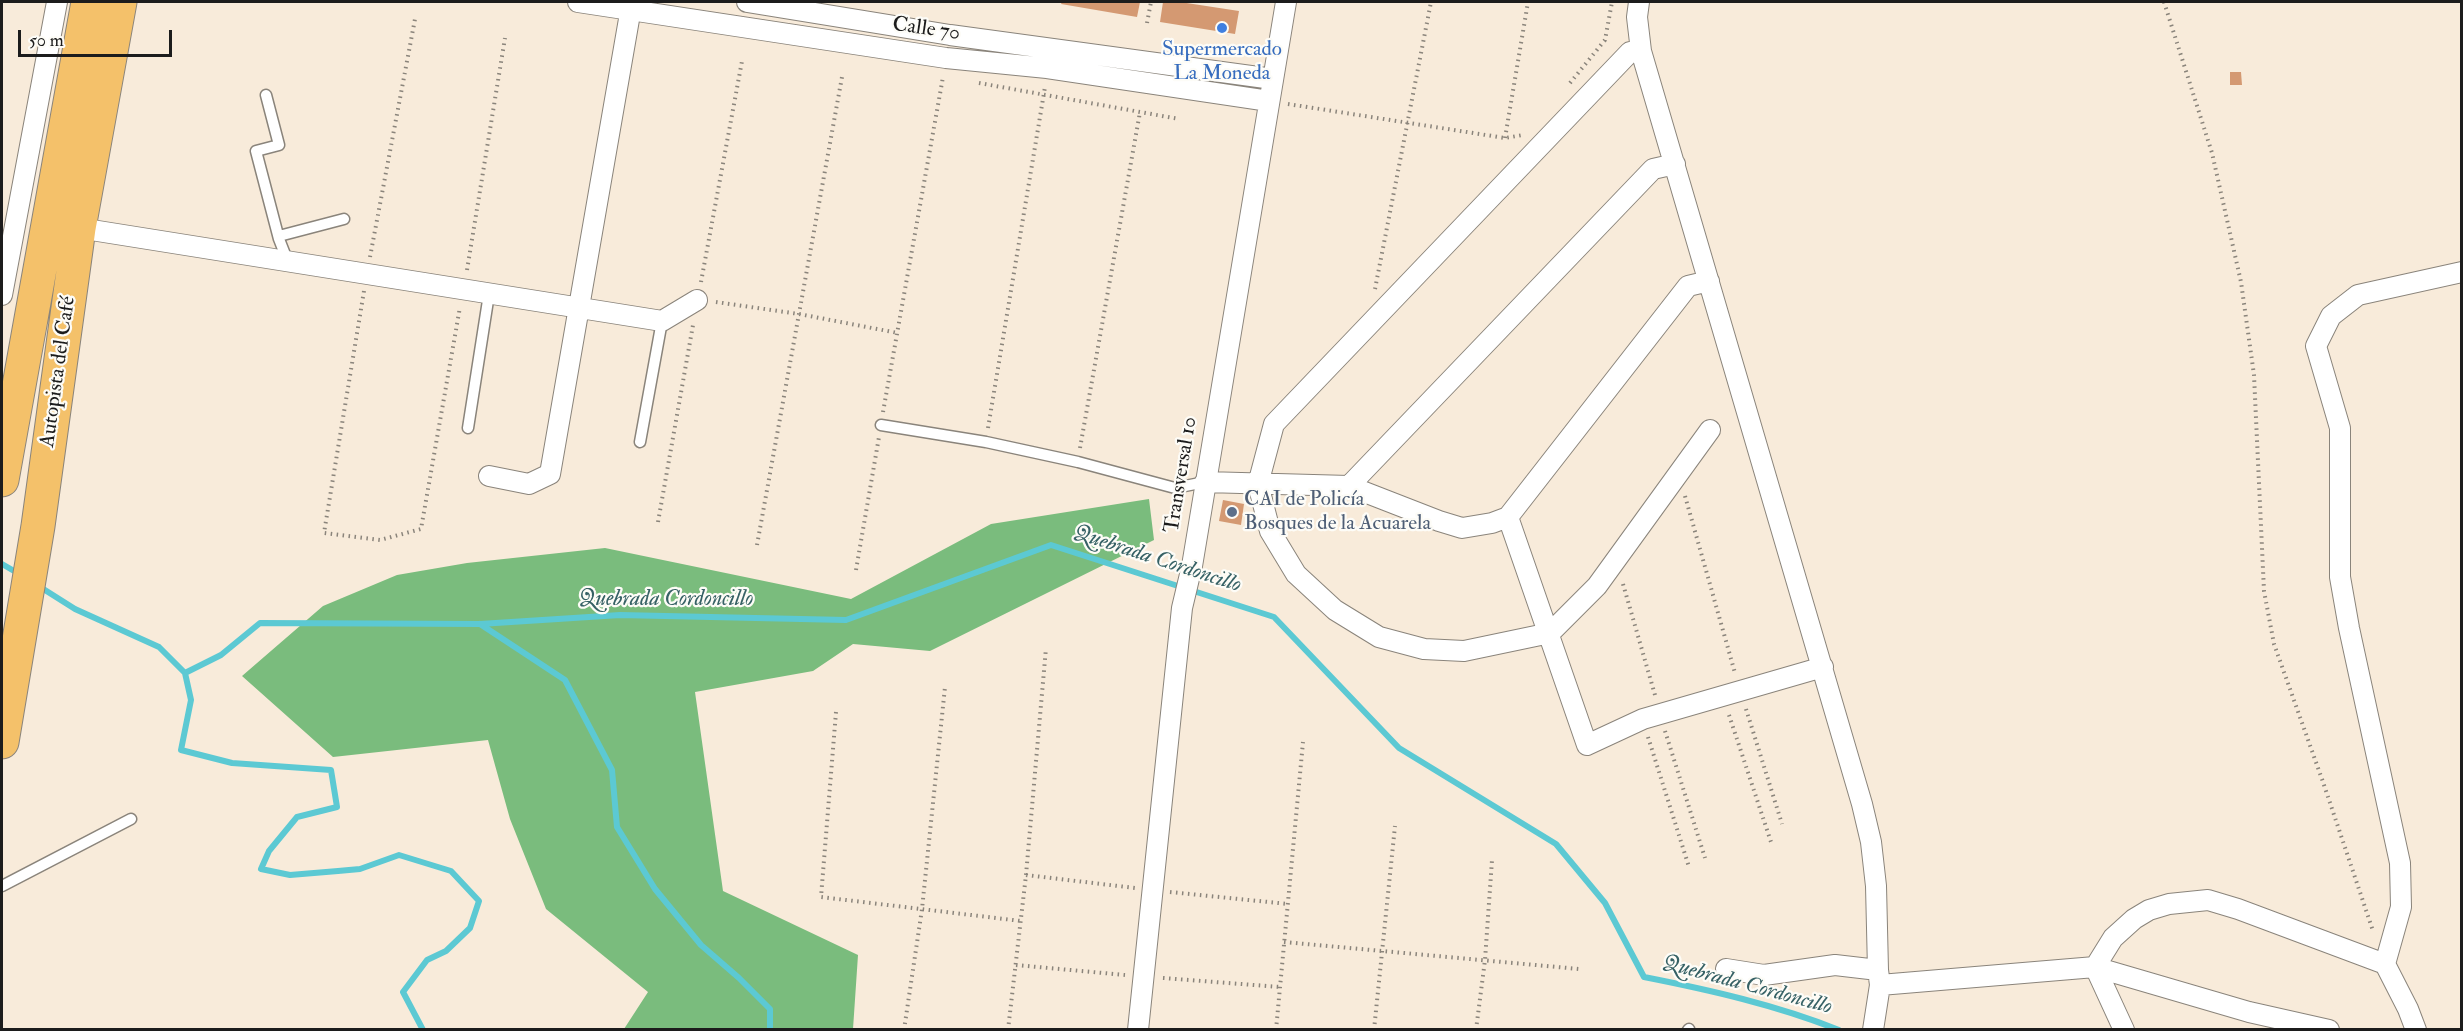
<!DOCTYPE html>
<meta charset="utf-8">
<style>
body{margin:0}
#map{position:relative;width:2463px;height:1031px;overflow:hidden;background:#f8ebda;font-family:"IM FELL Double Pica",serif}
canvas{display:block}
.frame{position:absolute;inset:0;border:3px solid #1c1c1c;pointer-events:none}
.scale{position:absolute;left:18px;top:30px;width:154px;height:27px;box-sizing:border-box;border:3px solid #1c1c1c;border-top:0;padding-left:8px;font-size:18px;line-height:21px;white-space:nowrap;color:#1c1c1c;-webkit-text-stroke:4px #fdfcf7;paint-order:stroke}
</style>
<div id="map">
<canvas width="2463" height="1031"></canvas>
<div class="frame"></div>
<div class="scale">50 m</div>
</div>
<script>
const c = document.querySelector('canvas').getContext('2d');
c.lineJoin = 'round';
function fillPath(path, color) { c.fillStyle = color; c.fill(path, 'evenodd'); }
function strokePath(path, color, width, dash) { c.strokeStyle = color; c.lineWidth = width; c.lineCap = dash ? 'butt' : 'round'; c.setLineDash(dash || []); c.stroke(path); }
function label(font, color, halo, rows, align = 'center') {
  c.font = font + ' "IM FELL Double Pica",serif'; c.lineWidth = 4.5; c.setLineDash([]); c.textBaseline = 'middle'; c.strokeStyle = halo; c.fillStyle = color; for (const [text, x, y, turn = 0] of rows) {
    c.save(); c.translate(x, y); c.rotate((+turn || 0) * Math.PI / 180); c.textAlign = isNaN(turn) ? turn : align; if (halo) c.strokeText(text, 0, 0); c.fillText(text, 0, 0); c.restore();
  }
}
fillPath(new Path2D(`
 M 1149,499 L 1154,540 L 930,651 L 853,644 L 813,671 L 695,692 L 723,891 L 858,955 L 853,1029 L 624,1029 L 648,992 L 546,909 L 510,819 L 488,740 L 333,757 L 242,676 L 323,606 L 397,575 L 467,563 L 605,548 L 851,599 L 991,524 Z`), '#7abc7d');
strokePath(new Path2D(`
 M 2,564 L 21,575
 M 37,585 L 75,609 L 159,647 L 185,673 L 191,700 L 181,750 L 232,763 L 331,770 L 337,807 L 297,817 L 269,851 L 261,869 L 290,875 L 338,871 L 360,869 L 399,855 L 451,871 L 479,901 L 470,928 L 446,951 L 427,960 L 403,992 L 423,1030
 M 480,624 L 565,680 L 612,770 L 617,827 L 655,889 L 701,945 L 739,978 L 770,1009 L 770,1030
 M 185,673 L 221,655 L 260,623 L 480,624 L 620,615 L 846,620 L 1051,545 L 1274,617 L 1399,748 L 1556,844 L 1605,903 L 1644,977 C 1710,990 1776,1005 1839,1030`), '#5cc9d3', 6);
fillPath(new Path2D(`
 M 1062,2 L 1140,2 L 1137,17 L 1061,4 Z
 M 1163,2 L 1180,2 L 1239,11 L 1235,34 L 1160,22 Z
 M 2230,72 L 2241,72 L 2242,85 L 2230,85 Z
 M 1223,500 L 1244,504 L 1241,525 L 1219,521 Z`), '#d49972');
const service = new Path2D(`
 M 266,95 L 279,145 L 256,151 L 279,239 L 288,262
 M 279,236 L 344,219
 M 881,425 L 986,442 L 1078,462 L 1175,488 L 1205,482
 M 468,428 L 489,294
 M 640,442 L 662,321
 M 2,886 L 131,819
 M 1688,1030 L 1689,1029`);
const minor = new Path2D(`
 M 578,2 L 946,58 L 1047,68 L 1269,101
 M 747,2 L 950,35 L 1273,79
 M 1639,2 L 1637,17 L 1641,51 L 1862,804 L 1871,842 L 1876,886 L 1878,970 L 1880,985 L 1873,1030
 M 1641,51 L 1630,52 L 1274,424 L 1258,484 L 1270,531 L 1296,574 L 1335,610 L 1379,637 L 1424,649 L 1464,651 L 1550,633 L 1597,586 L 1710,430
 M 79,228 L 662,321 L 697,300
 M 2,295 L 57,2
 M 489,476 L 529,484 L 550,474 L 632,2
 M 1205,482 L 1349,486 L 1439,521 L 1462,528 L 1492,523 L 1508,517 L 1688,286 L 1709,281
 M 1349,486 L 1653,169 L 1675,164
 M 1508,517 L 1587,745 L 1643,719 L 1823,667
 M 2385,964 L 2401,907 L 2400,863 L 2349,628 L 2340,577 L 2340,428 L 2316,346 L 2331,316 L 2358,295 L 2462,272
 M 2095,967 L 2249,1012 L 2329,1030
 M 2095,967 L 2124,1030
 M 1726,969 L 1764,975 L 1835,965 L 1878,970
 M 1880,985 L 2095,967 L 2113,938 L 2134,919 L 2149,910 L 2169,904 L 2208,900 L 2238,909 L 2385,964 L 2408,1009 L 2416,1030
 M 1138,1030 L 1182,608 L 1192,566 L 1286,2`);
const trunk = new Path2D(`
 M 2,480 L 88,2
 M 2,742 L 38,526 L 79,228 L 120,2`);
strokePath(service, '#8a847b', 13);
strokePath(minor, '#8a847b', 22);
strokePath(trunk, '#8a847b', 35);
strokePath(new Path2D(`
 M 2164,2 L 2212,153 L 2241,282 L 2254,375 L 2264,591 L 2274,644 L 2323,782 L 2373,931
 M 1147,23 L 1151,2
 M 979,83 L 1179,119
 M 1570,83 L 1605,40 L 1612,2
 M 1288,104 L 1505,138 L 1523,135
 M 1505,138 L 1528,2
 M 370,257 L 415,19
 M 467,270 L 505,38
 M 701,282 L 742,61
 M 1375,289 L 1431,2
 M 364,291 L 324,533 L 380,540 L 421,529 L 460,307
 M 716,302 L 799,314 L 898,333
 M 883,412 L 943,77
 M 988,428 L 1045,87
 M 1080,448 L 1140,112
 M 1685,496 L 1735,673
 M 658,522 L 693,325
 M 757,545 L 842,77
 M 856,570 L 879,437
 M 1623,584 L 1655,695
 M 1746,709 L 1782,824
 M 836,712 L 821,897 L 1021,921
 M 1729,715 L 1771,842
 M 1665,731 L 1705,858
 M 1648,737 L 1689,867
 M 1026,875 L 1135,888
 M 1170,892 L 1288,904
 M 1284,942 L 1579,969
 M 1016,965 L 1125,975
 M 1163,978 L 1280,987
 M 904,1030 L 922,909 L 945,687
 M 1008,1030 L 1026,875 L 1046,648
 M 1276,1030 L 1303,742
 M 1374,1030 L 1395,826
 M 1476,1030 L 1485,960 L 1492,860`), '#8a847b', 4, [1.5, 4.5]);
strokePath(service, '#fff', 10);
strokePath(minor, '#fff', 20);
strokePath(trunk, '#f4c16a', 33);
for (const [x, y, r, color] of [
 [1222,28,6,"#3f7fe0"],
 [1232,512,6,"#5c6f8a"]
]) { const dot = new Path2D(); dot.arc(x, y, r, 0, 2 * Math.PI); c.fillStyle = color; c.fill(dot); strokePath(dot, '#fdfcf7', 2); }
label('21px', '#1c1c1c', '#fdfcf7', [
 ["Calle 70",926,30,8],
 ["Autopista del Café",59,372,-82],
 ["Transversal 10",1182,475,-81]
]);
label('21px', '#366cbe', '#fdfcf7', [
 ["Supermercado",1222,50],
 ["La Moneda",1222,74]
]);
label('21px', '#4e5e75', '#fdfcf7', [
 ["CAI de Policía",1244,500],
 ["Bosques de la Acuarela",1244,524]
], 'left');
label('italic 22px', '#366165', '#fdfcf7', [
 ["Quebrada Cordoncillo",1157,560,18],
 ["Quebrada Cordoncillo",666,600],
 ["Quebrada Cordoncillo",1747,986,15]
]);
</script>
